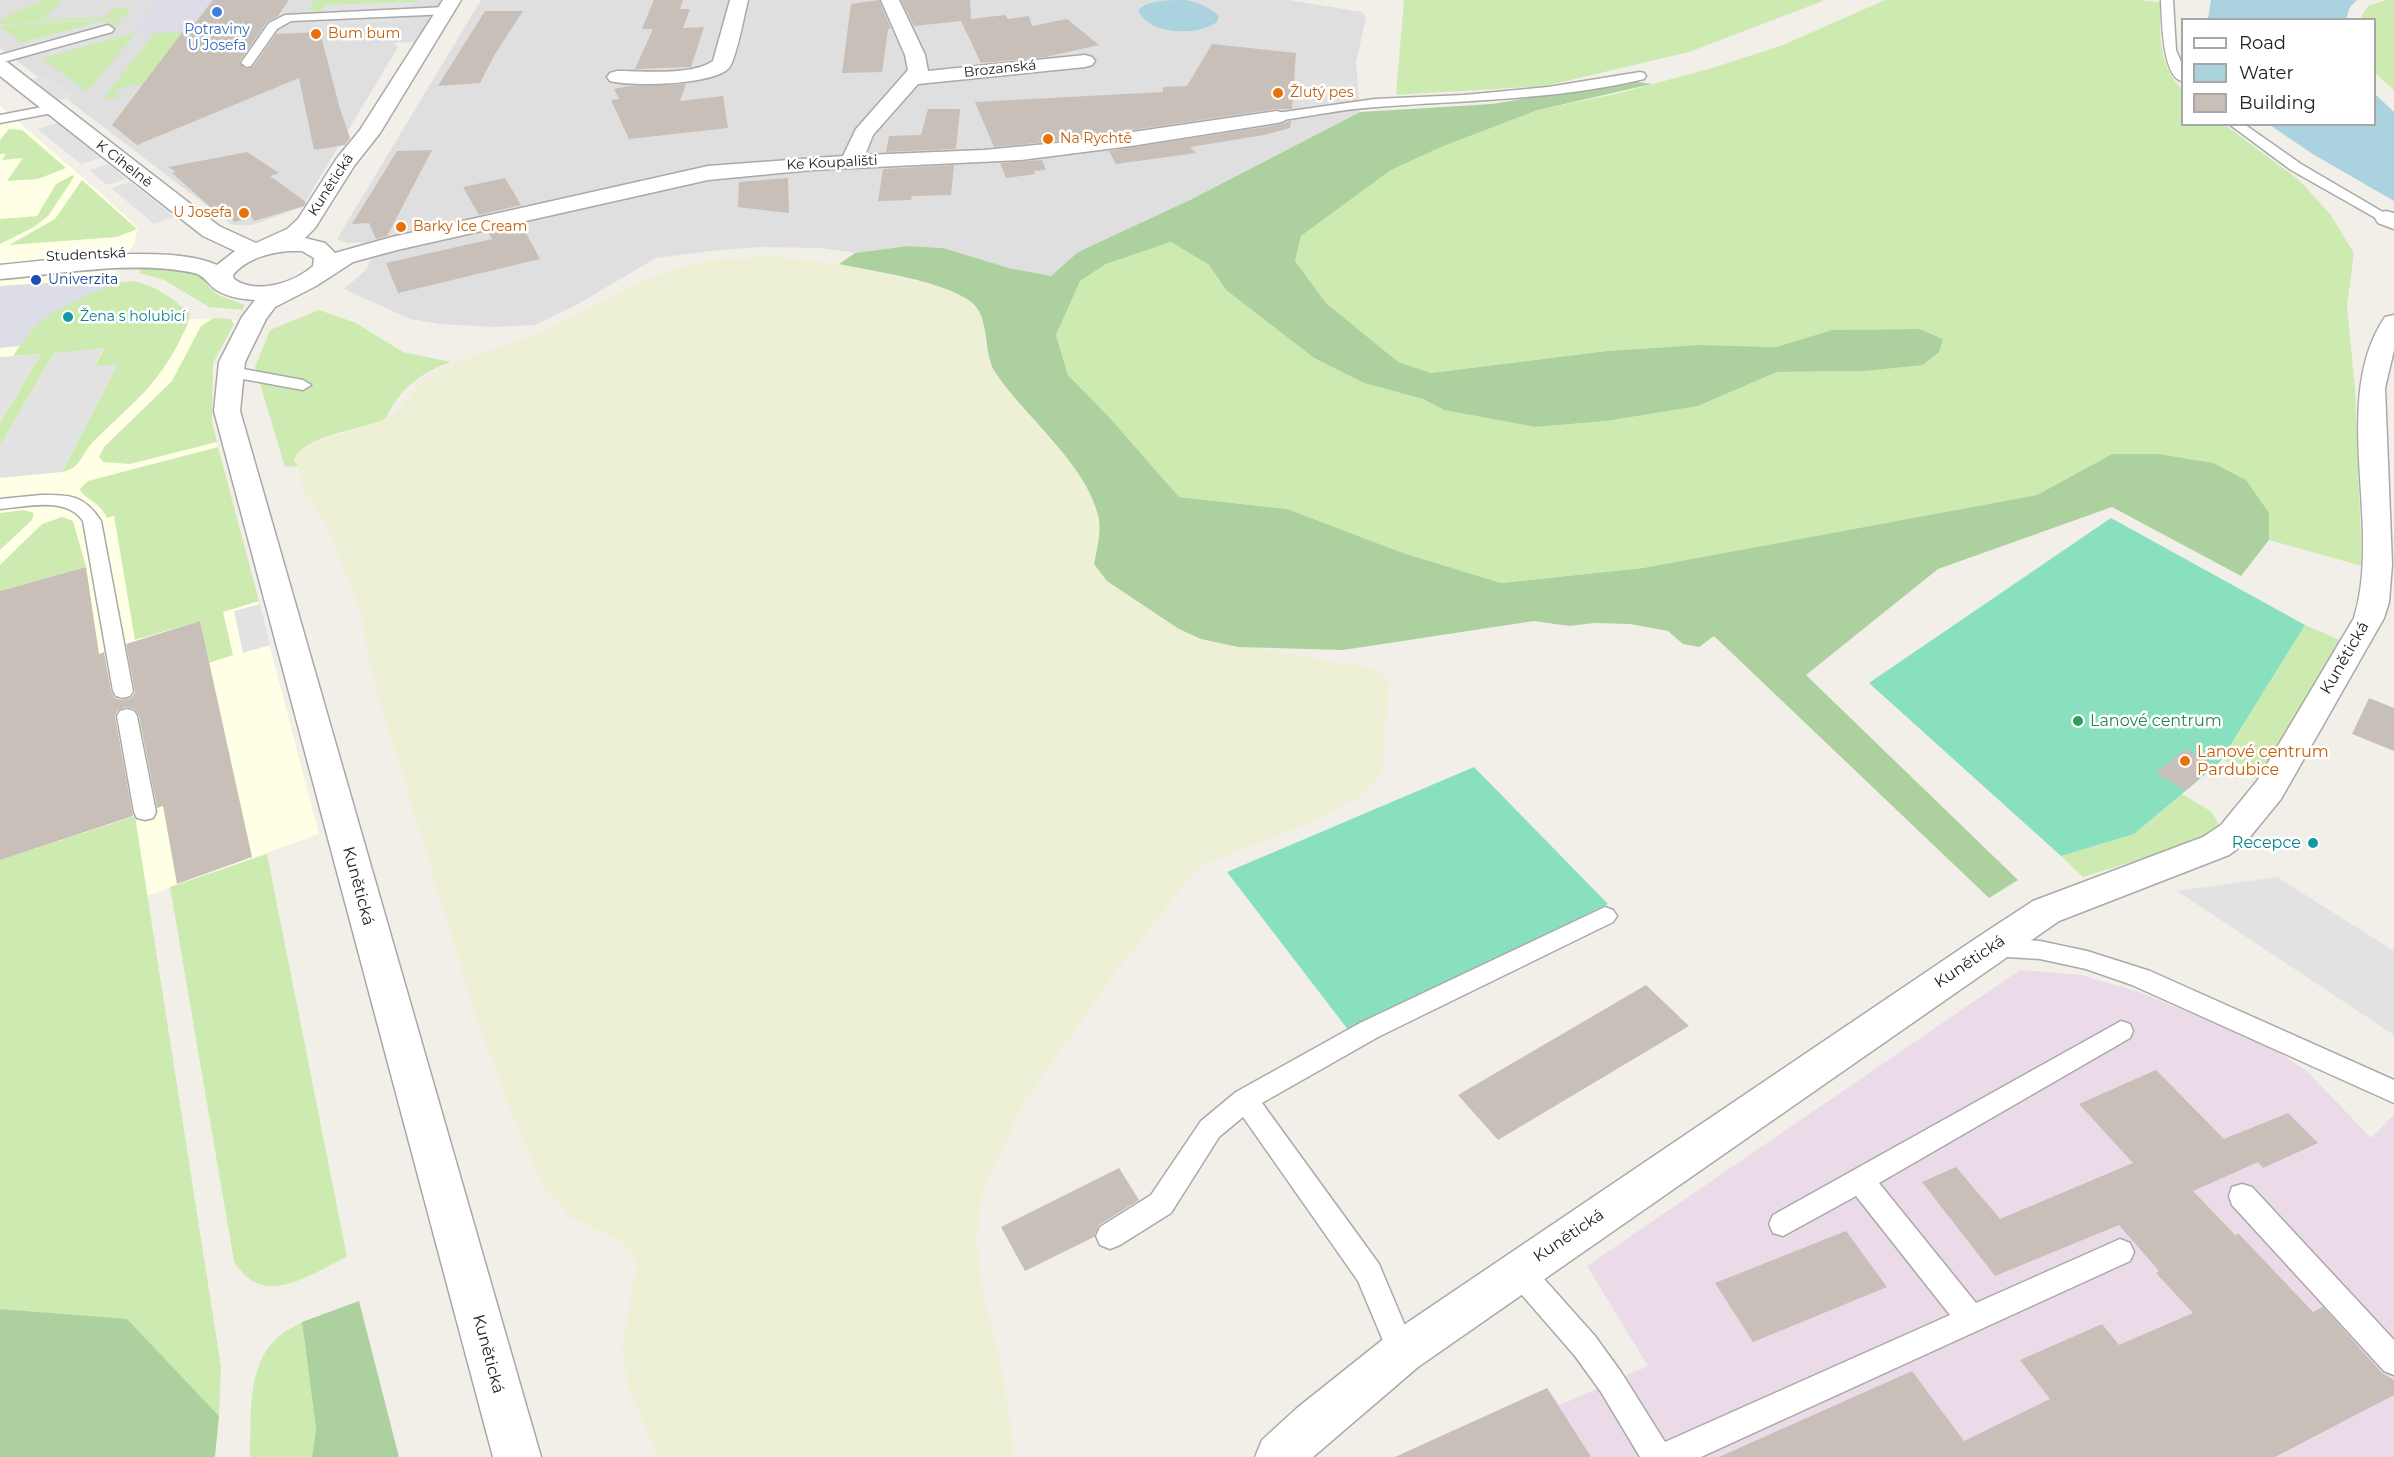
<!DOCTYPE html>
<meta charset="utf-8">
<style>
body{margin:0}
#map{position:relative;width:2394px;height:1457px;overflow:hidden;background:#f2efe9;font-family:Montserrat,sans-serif}
canvas{display:block}
.legend{position:absolute;left:2181px;top:18px;width:195px;height:108px;box-sizing:border-box;background:#fff;border:2px solid #a7a7a7;margin:0;padding:8px 10px;list-style:none;font-size:18px;color:#222}
.legend li{display:flex;align-items:center;gap:12px;height:30px}
.legend b{width:30px;border:2px solid #a7a7a7}
</style>
<div id="map">
<canvas width="2394" height="1457"></canvas>
<ul class="legend">
<li><b style="height:8px;background:#fff"></b>Road</li>
<li><b style="height:16px;background:#aad3df"></b>Water</li>
<li><b style="height:16px;background:#c7bfb8"></b>Building</li>
</ul>
</div>
<script>
const c = document.querySelector('canvas').getContext('2d');
c.lineJoin = 'round';
function fillPath(path, color) { c.fillStyle = color; c.fill(path, 'evenodd'); }
function strokePath(path, color, width, dash) { c.strokeStyle = color; c.lineWidth = width; c.lineCap = dash ? 'butt' : 'round'; c.setLineDash(dash || []); c.stroke(path); }
function label(font, color, halo, rows, align = 'center') {
  c.font = font + ' Montserrat,sans-serif'; c.lineWidth = 5; c.setLineDash([]); c.textBaseline = 'middle'; c.strokeStyle = halo; c.fillStyle = color; for (const [text, x, y, turn = 0] of rows) {
    c.save(); c.translate(x, y); c.rotate((+turn || 0) * Math.PI / 180); c.textAlign = isNaN(turn) ? turn : align; if (halo) c.strokeText(text, 0, 0); c.fillText(text, 0, 0); c.restore();
  }
}
fillPath(new Path2D(`
 M 0,0 L 445,0 L 418,42 L 393,43 L 398,47 L 302,207 L 252,225 L 232,225 L 0,48 Z
 M 481,0 L 1289,0 L 1362,12 L 1366,17 L 1356,63 L 1360,112 L 1190,200 L 1078,252 L 1051,276 L 1009,268 L 943,248 L 908,246 L 855,253 L 821,248 L 762,247 L 719,250 L 656,258 L 578,304 L 535,325 L 493,327 L 440,324 L 410,319 L 344,289 L 366,270 L 372,257 L 360,242 L 348,243 L 337,239 Z`), '#e0dfdf');
fillPath(new Path2D(`
 M 2020,970 L 2081,975 L 2142,993 L 2269,1046 L 2308,1072 L 2371,1138 L 2394,1114 L 2394,1457 L 1402,1457 L 1401,1454 L 1481,1418 L 1484,1425 L 1514,1404 L 1547,1388 L 1560,1405 L 1648,1366 L 1587,1266 Z`), '#ebdbe8');
fillPath(new Path2D(`
 M 0,106 L 106,198 L 138,228 L 134,244 L 109,281 L 182,319 L 237,320 L 212,361 L 209,416 L 319,834 L 0,949 Z`), '#ffffe5');
fillPath(new Path2D(`
 M 771,256 L 839,264 L 938,286 L 968,299 L 975,306 L 983,322 L 985,344 L 994,370 L 1028,414 L 1083,477 L 1099,515 L 1099,536 L 1094,564 L 1179,629 L 1201,639 L 1371,668 L 1383,674 L 1389,681 L 1382,771 L 1362,795 L 1311,823 L 1212,861 L 1194,872 L 1113,976 L 1024,1102 L 981,1196 L 977,1242 L 984,1299 L 1001,1361 L 1015,1457 L 657,1457 L 628,1385 L 622,1347 L 637,1263 L 627,1245 L 568,1216 L 542,1184 L 505,1097 L 474,1010 L 371,672 L 360,609 L 326,525 L 303,488 L 299,469 L 294,460 L 296,455 L 314,442 L 378,422 L 395,413 L 422,383 L 439,369 L 546,330 L 644,280 L 689,265 L 718,260 Z`), '#eef0d5');
fillPath(new Path2D(`
 M 43,0 L 61,0 L 43,19 L 104,17 L 113,8 L 132,7 L 123,18 L 0,24 L 0,20 Z
 M 315,0 L 419,0 L 418,2 L 325,5 L 321,12 L 309,10 Z
 M 1404,0 L 1822,0 L 1823,1 L 1689,52 L 1545,86 L 1396,95 Z
 M 1885,0 L 2138,0 L 2160,2 C 2160,35 2158,65 2182,89 L 2182,124 L 2225,125 L 2299,180 L 2330,214 L 2354,253 L 2347,306 L 2355,389 L 2362,566 L 2269,540 L 2269,513 L 2112,454 L 2037,495 L 1643,568 L 1501,583 L 1403,553 L 1287,509 L 1179,497 L 1109,417 L 1068,375 L 1056,335 L 1080,281 L 1106,264 L 1171,242 L 1209,265 L 1226,290 L 1314,358 L 1364,383 L 1423,399 L 1444,410 L 1535,427 L 1607,421 L 1698,406 L 1777,372 L 1864,371 L 1919,329 L 1832,330 L 1776,347 L 1699,345 L 1607,351 L 1431,373 L 1398,363 L 1326,303 L 1295,261 L 1301,236 L 1391,170 L 1441,147 L 1538,110 L 1620,93 L 1712,68 L 1783,45 Z
 M 2387,0 L 2394,0 L 2394,90 L 2375,73 L 2374,20 L 2360,19 L 2368,6 Z
 M 121,19 L 117,24 L 111,26 L 104,21 L 22,43 L 0,26 Z
 M 224,29 L 145,84 L 122,87 L 114,92 L 120,95 L 134,95 L 103,99 L 155,32 Z
 M 136,33 L 87,92 L 42,58 L 131,34 Z
 M 9,129 L 22,130 L 66,168 L 38,179 L 7,181 L 23,158 L 2,160 L 6,154 L 0,154 L 0,140 Z
 M 73,175 L 74,177 L 48,216 L 34,227 L 0,244 L 0,219 L 37,216 L 56,184 Z
 M 82,180 L 137,229 L 117,237 L 9,245 L 55,219 Z
 M 140,267 L 194,271 L 205,277 L 209,287 L 218,295 L 245,305 L 242,310 L 209,307 L 164,280 L 140,273 Z
 M 133,281 C 157,286 172,298 190,314 C 189,323 184,332 180,340 C 156,388 130,405 93,442 C 81,454 81,469 62,472 L 117,365 L 94,367 L 104,349 L 54,353 L 0,446 L 0,423 L 41,354 L 13,356 C 20,346 26,335 35,326 C 59,304 100,282 133,281 Z
 M 319,310 L 356,323 L 403,352 L 451,362 C 422,372 399,389 386,418 C 362,431 305,433 294,460 L 298,466 L 285,467 L 255,367 L 270,330 Z
 M 214,318 L 231,319 L 234,324 L 213,363 L 212,421 L 217,442 L 130,464 L 103,462 L 99,457 L 104,447 L 172,381 L 201,326 Z
 M 218,447 L 259,601 L 223,612 L 233,655 L 209,663 L 200,621 L 135,640 L 114,516 L 107,518 C 100,501 84,500 80,489 L 88,481 Z
 M 24,510 L 34,513 L 32,520 L 0,550 L 0,513 Z
 M 62,517 L 73,521 L 86,567 L 0,591 L 0,565 L 42,524 Z
 M 2305,625 L 2342,641 L 2260,780 L 2222,759 Z
 M 2182,794 L 2212,812 L 2222,830 L 2189,844 L 2083,877 L 2061,856 L 2134,834 Z
 M 135,816 L 221,1367 L 219,1416 L 127,1320 L 0,1309 L 0,860 Z
 M 267,854 L 347,1257 C 308,1275 263,1310 234,1261 L 170,887 Z
 M 302,1322 L 316,1429 L 312,1457 L 250,1457 C 252,1417 245,1361 282,1334 C 288,1329 296,1326 302,1322 Z`), '#cdebb0');
fillPath(new Path2D(`
 M 1632,81 L 1652,84 L 1538,110 L 1441,147 L 1391,170 L 1301,236 L 1295,261 L 1326,303 L 1398,362 L 1431,373 L 1607,351 L 1699,345 L 1776,347 L 1832,330 L 1919,329 L 1943,339 L 1939,352 L 1923,365 L 1864,371 L 1777,372 L 1698,406 L 1607,421 L 1535,427 L 1444,410 L 1423,399 L 1364,383 L 1314,358 L 1226,290 L 1209,265 L 1171,242 L 1106,264 L 1080,281 L 1056,335 L 1068,375 L 1109,417 L 1179,497 L 1287,509 L 1403,553 L 1501,583 L 1643,568 L 2037,495 L 2112,454 L 2158,454 L 2213,463 L 2246,480 L 2269,513 L 2269,540 L 2241,576 L 2112,507 L 1938,569 L 1806,675 L 2018,880 L 1989,898 L 1714,636 L 1699,647 L 1683,644 L 1668,631 L 1630,624 L 1594,623 L 1569,626 L 1534,621 L 1343,650 L 1238,647 L 1201,639 L 1179,629 L 1107,581 L 1094,564 C 1097,549 1102,530 1098,515 C 1085,463 1025,417 995,372 C 982,351 991,316 970,301 C 940,280 876,272 839,264 L 855,253 L 908,246 L 943,248 L 1009,268 L 1051,276 L 1078,252 L 1190,200 L 1360,112 L 1492,104 Z
 M 359,1301 L 399,1457 L 312,1457 L 316,1429 L 302,1322 Z
 M 0,1309 L 127,1319 L 219,1416 L 215,1457 L 0,1457 Z`), '#add19e');
fillPath(new Path2D(`
 M 2111,518 L 2305,625 L 2220,762 L 2134,834 L 2061,856 L 1869,683 Z
 M 1474,767 L 1608,904 L 1349,1031 L 1227,872 Z`), '#88e0be');
fillPath(new Path2D(`
 M 416,2 L 412,8 L 321,12 L 325,5 Z
 M 407,15 L 404,22 L 310,26 L 315,19 Z
 M 104,21 L 117,30 L 101,35 L 106,39 L 39,58 L 21,43 Z
 M 48,75 L 76,96 L 58,101 L 30,80 Z
 M 1304,80 L 1356,81 L 1358,99 L 1302,109 Z
 M 57,123 L 101,158 L 81,164 L 37,129 Z
 M 108,164 L 126,179 L 107,185 L 89,170 Z
 M 130,182 L 174,217 L 154,224 L 111,188 Z
 M 104,348 L 94,366 L 117,365 L 62,472 L 0,478 L 0,446 L 54,353 Z
 M 41,354 L 0,423 L 0,357 Z
 M 260,604 L 270,645 L 243,653 L 234,611 Z
 M 2277,877 L 2394,951 L 2394,1035 L 2177,891 Z`), '#e2e2e2');
fillPath(new Path2D(`
 M 158,0 L 213,0 L 196,22 L 195,31 L 131,34 Z
 M 101,279 L 118,283 L 91,293 L 50,314 L 34,327 L 20,346 L 0,348 L 0,286 Z`), '#dddde8');
fillPath(new Path2D(`
 M 1186,0 C 1199,3 1209,7 1219,16 L 1217,22 C 1198,36 1149,36 1138,10 C 1148,0 1170,0 1186,0 Z
 M 2211,0 L 2357,0 L 2350,7 L 2346,19 L 2208,19 Z
 M 2375,94 L 2394,112 L 2394,201 L 2311,153 L 2270,125 L 2374,124 Z`), '#aad3df');
fillPath(new Path2D(`
 M 213,0 L 289,0 L 278,16 L 267,22 L 239,62 L 246,69 L 253,67 L 276,34 L 320,32 L 340,109 L 350,138 L 345,145 L 314,150 L 299,78 L 137,145 L 112,125 L 190,22 L 196,22 Z
 M 654,0 L 683,0 L 680,9 L 690,9 L 683,28 L 704,27 L 691,67 L 635,69 L 653,29 L 642,29 Z
 M 879,0 L 891,29 L 888,29 L 882,72 L 842,73 L 851,4 Z
 M 901,0 L 970,0 L 971,19 L 1005,15 L 1008,19 L 1029,16 L 1032,26 L 1067,19 L 1099,45 L 1045,57 L 981,63 L 961,21 L 914,26 Z
 M 485,11 L 523,11 L 495,54 L 480,83 L 438,86 Z
 M 1212,44 L 1296,53 L 1292,109 L 1277,109 L 1057,141 L 994,147 L 975,102 L 1163,92 L 1163,87 L 1187,86 Z
 M 686,84 L 680,101 L 723,96 L 728,128 L 629,139 L 611,100 L 619,99 L 614,89 L 628,86 Z
 M 928,109 L 960,109 L 956,149 L 886,152 L 889,136 L 921,135 Z
 M 1291,121 L 1290,128 L 1264,135 L 1190,147 L 1196,153 L 1116,164 L 1109,151 L 1277,125 Z
 M 432,150 L 387,236 L 376,239 L 369,223 L 352,224 L 397,151 Z
 M 247,152 L 279,173 L 270,176 L 306,202 L 304,206 L 254,221 L 251,216 L 235,222 L 219,209 L 215,211 L 172,173 L 176,172 L 168,167 Z
 M 1042,160 L 1046,170 L 1034,171 L 1035,174 L 1006,178 L 1000,163 Z
 M 954,165 L 951,195 L 912,196 L 911,200 L 878,201 L 883,169 Z
 M 505,178 L 521,205 L 479,215 L 463,187 Z
 M 788,178 L 789,213 L 738,207 L 739,182 Z
 M 521,224 L 540,259 L 398,293 L 386,263 L 492,239 L 488,232 Z
 M 86,567 L 99,654 L 104,652 L 111,691 L 115,698 L 122,700 L 131,698 L 135,692 L 126,644 L 200,621 L 252,857 L 177,884 L 163,806 L 157,808 L 139,716 L 135,709 L 126,707 L 118,710 L 115,716 L 133,816 L 0,860 L 0,591 Z
 M 2369,698 L 2394,708 L 2394,751 L 2352,734 Z
 M 2186,749 L 2215,766 L 2185,791 L 2156,773 Z
 M 1646,985 L 1689,1026 L 1498,1140 L 1458,1095 Z
 M 2156,1070 L 2224,1139 L 2288,1113 L 2318,1143 L 2263,1168 L 2258,1162 L 2193,1191 L 2235,1235 L 2239,1234 L 2313,1312 L 2323,1307 L 2382,1373 L 2394,1380 L 2394,1395 L 2275,1457 L 1719,1457 L 1912,1371 L 1964,1441 L 2050,1399 L 2020,1360 L 2102,1324 L 2119,1345 L 2193,1313 L 2156,1273 L 2159,1271 L 2119,1225 L 1995,1276 L 1922,1182 L 1956,1167 L 2000,1219 L 2133,1163 L 2079,1104 Z
 M 1119,1168 L 1139,1200 L 1099,1225 L 1094,1237 L 1025,1271 L 1001,1227 Z
 M 1846,1231 L 1887,1287 L 1753,1342 L 1715,1283 Z
 M 1547,1388 L 1591,1457 L 1395,1457 L 1481,1418 Z`), '#c7bfb8');
const lane = new Path2D(`
 M 2161,0 L 2173,0 L 2176,50 L 2182,64 L 2182,81 C 2162,77 2162,17 2161,0 Z
 M 445,7 L 449,8 L 449,14 L 291,21 L 277,29 L 251,66 L 247,67 L 241,63 L 269,23 L 285,15 Z
 M 108,25 L 114,29 L 112,32 L 0,63 L 0,55 Z
 M 1640,72 L 1644,73 L 1646,76 L 1644,79 C 1557,100 1466,100 1377,107 C 1343,109 1310,116 1277,121 L 1270,117 L 1277,113 L 1375,99 L 1464,95 L 1548,87 Z
 M 53,105 L 58,106 L 60,109 L 58,112 L 0,123 L 0,115 Z
 M 2229,124 L 2244,124 L 2301,164 L 2393,218 L 2386,222 L 2381,221 L 2291,170 Z
 M 243,369 L 303,380 L 311,385 L 303,390 L 243,379 L 229,381 L 221,376 L 223,373 Z
 M 41,495 C 71,495 84,495 101,521 L 133,691 L 130,696 L 123,698 L 116,696 L 113,691 L 83,521 C 66,496 26,507 0,509 L 0,499 Z
 M 127,709 L 134,711 L 137,716 L 156,812 L 153,818 L 145,820 L 137,818 L 134,812 L 117,716 L 120,711 Z
 M 1605,907 L 1613,910 L 1617,916 L 1613,922 L 1378,1037 L 1262,1103 L 1379,1264 L 1416,1352 L 1412,1362 L 1402,1366 L 1392,1362 L 1358,1281 L 1243,1117 L 1219,1137 L 1171,1213 L 1120,1245 L 1110,1249 L 1100,1245 L 1096,1236 L 1100,1227 L 1151,1195 L 1201,1121 L 1236,1092 L 1360,1023 Z
 M 1991,938 L 2040,941 L 2087,951 L 2150,971 L 2394,1080 L 2394,1103 L 2132,985 L 2086,969 L 2040,959 L 1991,956 L 1983,954 L 1979,947 L 1983,940 Z
 M 2121,1021 L 2130,1024 L 2133,1031 L 2130,1038 L 1879,1183 L 1976,1303 L 2120,1239 L 2130,1243 L 2134,1252 L 2130,1261 L 1701,1457 L 1640,1457 L 1601,1392 L 1575,1356 L 1509,1280 L 1505,1271 L 1509,1262 L 1519,1258 L 1529,1262 L 1595,1336 L 1621,1372 L 1665,1442 L 1950,1315 L 1856,1196 L 1783,1236 L 1773,1233 L 1769,1224 L 1773,1215 Z
 M 2242,1184 L 2252,1187 L 2394,1340 L 2394,1375 L 2384,1371 L 2232,1205 L 2229,1196 L 2232,1187 Z`);
const street = new Path2D(`
 M 443,0 L 461,0 L 380,133 L 354,166 L 315,228 L 305,238 L 325,243 L 335,253 L 392,237 L 708,166 L 843,156 L 856,129 L 908,70 L 905,55 L 881,0 L 899,0 L 925,55 L 928,71 L 1085,55 L 1092,57 L 1095,61 L 1092,65 L 1085,67 L 918,84 L 873,135 L 865,155 L 984,150 L 1057,143 L 1277,111 L 1284,113 L 1287,117 L 1284,121 L 1277,123 L 1131,146 L 1021,160 L 812,170 L 708,180 L 397,250 L 353,262 L 316,286 L 275,307 L 266,319 L 245,362 L 240,411 L 541,1457 L 493,1457 L 214,411 L 219,362 L 242,317 L 255,300 C 242,299 226,297 215,289 C 208,284 204,275 194,273 C 134,260 60,274 0,279 L 0,265 C 54,260 169,243 217,265 L 235,251 L 203,236 L 0,76 L 0,60 L 7,62 L 219,226 L 256,243 L 287,229 L 298,219 L 337,158 L 360,130 ZM 288,251 L 302,251 L 314,258 L 313,266 C 294,283 256,295 234,279 L 233,275 C 246,259 268,253 288,251 Z
 M 730,0 L 748,0 C 745,12 736,60 729,68 C 713,85 633,87 610,81 L 607,77 L 610,73 L 617,71 C 643,71 692,76 713,61 Z
 M 2386,211 L 2394,213 L 2394,229 L 2378,223 L 2375,218 L 2378,213 Z
 M 2394,315 L 2394,350 L 2385,388 L 2392,564 L 2389,602 L 2384,618 L 2281,799 L 2245,843 L 2229,855 L 2059,921 L 1418,1367 L 1313,1457 L 1255,1457 L 1262,1440 L 1297,1408 L 1386,1337 L 1978,937 L 2033,901 L 2203,837 L 2221,825 L 2257,781 L 2354,618 C 2383,527 2329,399 2385,317 Z`);
strokePath(lane, '#a9a9a9', 3);
strokePath(street, '#a9a9a9', 3);
fillPath(lane, '#fff');
fillPath(street, '#fff');
for (const [x, y, r, color] of [
 [217,12,6,"#3f7fe0"],
 [316,34,6,"#e8710a"],
 [1278,93,6,"#e8710a"],
 [1048,139,6,"#e8710a"],
 [244,213,6,"#e8710a"],
 [401,227,6,"#e8710a"],
 [36,280,6,"#1a4fb4"],
 [68,317,6,"#0f9aa8"],
 [2078,721,6,"#2e9e5b"],
 [2185,761,6,"#e8710a"],
 [2313,843,6,"#0f9aa8"]
]) { const dot = new Path2D(); dot.arc(x, y, r, 0, 2 * Math.PI); c.fillStyle = color; c.fill(dot); strokePath(dot, '#fff', 2); }
label('14px', '#366cbe', '#fff', [
 ["Potraviny",217,30],
 ["U Josefa",217,46]
]);
label('14px', '#c56008', '#fff', [
 ["Bum bum",328,34],
 ["Žlutý pes",1290,93],
 ["Na Rychtě",1060,139],
 ["U Josefa",232,213,"right"],
 ["Barky Ice Cream",413,227]
], 'left');
label('14px', '#222', '#fff', [
 ["Brozanská",1000,69,-6],
 ["Ke Koupališti",832,163,-3],
 ["K Cihelně",124,164,38],
 ["Kunětická",331,185,-57],
 ["Studentská",86,255,-3]
]);
label('14px', '#164399', '#fff', [
 ["Univerzita",48,280]
], 'left');
label('14px', '#0d838f', '#fff', [
 ["Žena s holubicí",80,317]
], 'left');
label('16px', '#222', '#fff', [
 ["Kunětická",2345,658,-60],
 ["Kunětická",358,886,75],
 ["Kunětická",1970,962,-34],
 ["Kunětická",1569,1236,-34],
 ["Kunětická",488,1354,75]
]);
label('16px', '#27864d', '#fff', [
 ["Lanové centrum",2090,721]
], 'left');
label('16px', '#c56008', '#fff', [
 ["Lanové centrum",2197,752],
 ["Pardubice",2197,770]
], 'left');
label('16px', '#0d838f', '#fff', [
 ["Recepce",2301,843]
], 'right');
</script>
